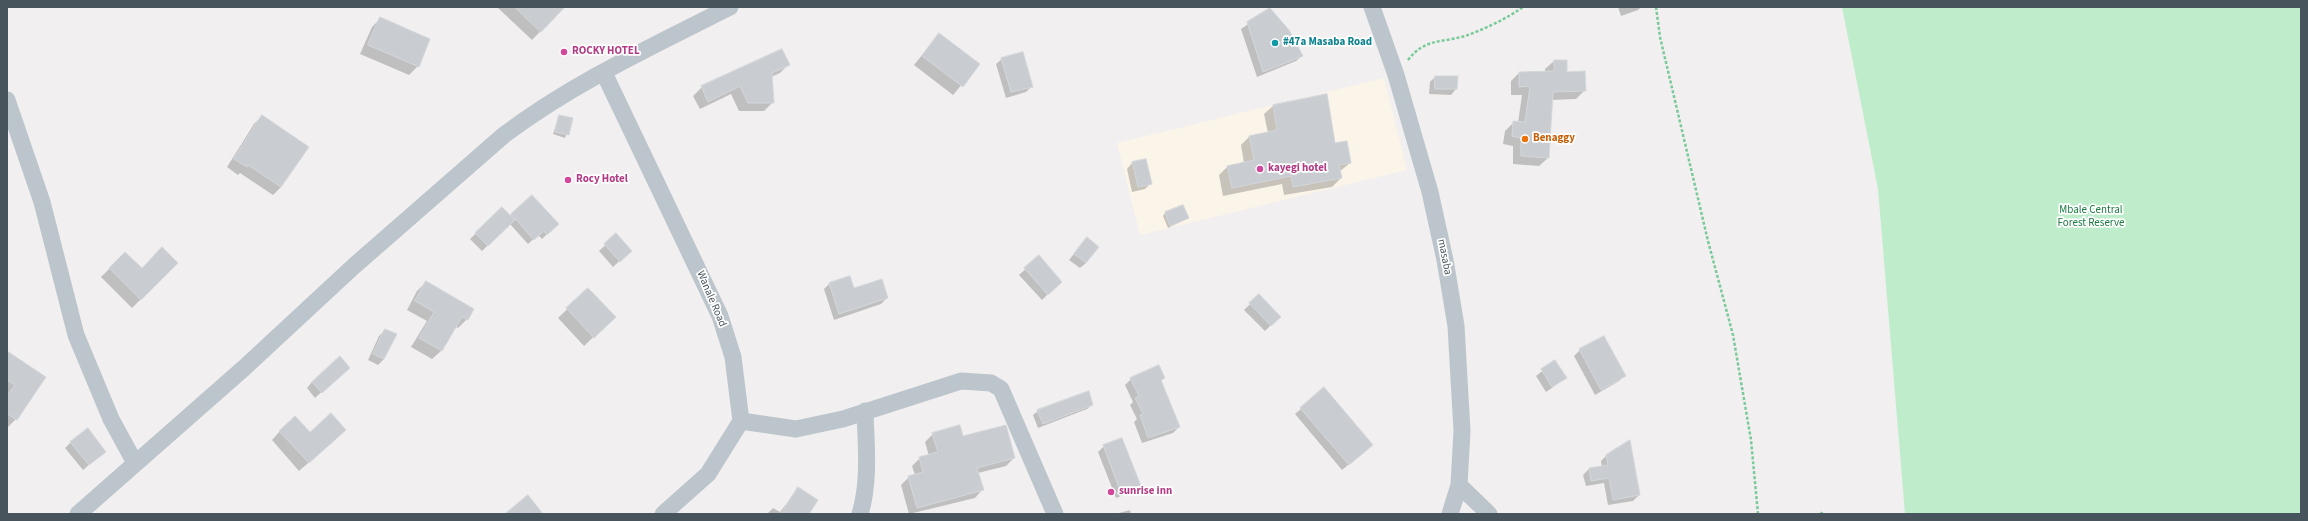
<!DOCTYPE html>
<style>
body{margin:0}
#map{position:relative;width:2308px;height:521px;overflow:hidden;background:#f1efef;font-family:"Source Sans 3",sans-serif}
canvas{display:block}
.frame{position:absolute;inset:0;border:8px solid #48545c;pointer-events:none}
</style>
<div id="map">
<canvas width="2308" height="521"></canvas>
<div class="frame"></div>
</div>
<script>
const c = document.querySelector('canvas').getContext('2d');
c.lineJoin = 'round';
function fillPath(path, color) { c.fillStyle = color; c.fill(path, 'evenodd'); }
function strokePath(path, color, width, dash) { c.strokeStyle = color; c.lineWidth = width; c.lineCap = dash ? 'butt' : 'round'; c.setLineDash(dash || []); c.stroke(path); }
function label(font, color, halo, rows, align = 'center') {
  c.font = font + ' "Source Sans 3",sans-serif'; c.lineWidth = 3.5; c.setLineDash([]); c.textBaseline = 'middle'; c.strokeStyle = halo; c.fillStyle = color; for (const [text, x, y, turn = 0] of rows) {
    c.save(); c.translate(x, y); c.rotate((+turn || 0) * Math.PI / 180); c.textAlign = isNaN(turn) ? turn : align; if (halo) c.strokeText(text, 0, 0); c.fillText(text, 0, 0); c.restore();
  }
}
fillPath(new Path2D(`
 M 1384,78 L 1407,170 L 1140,235 L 1117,143 Z`), '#fbf4e9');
fillPath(new Path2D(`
 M 1842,7 L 2301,7 L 2301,514 L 1905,514 L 1878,189 Z`), '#bfedcc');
fillPath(new Path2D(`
 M 497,7 L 552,7 L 558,13 L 532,40 Z
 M 1618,7 L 1641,7 L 1638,10 L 1621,16 Z
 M 1270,9 L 1302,56 L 1296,61 L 1257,77 L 1241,29 Z
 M 380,19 L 418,66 L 409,75 L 360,54 L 372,27 Z
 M 939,34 L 979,64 L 953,95 L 914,65 Z
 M 1002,59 L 1032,86 L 1026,92 L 1006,98 L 996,64 Z
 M 1554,61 L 1585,90 L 1576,99 L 1552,100 L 1548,158 L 1539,166 L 1513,164 L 1513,146 L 1503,144 L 1505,131 L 1514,122 L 1518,123 L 1522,95 L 1511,95 L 1511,81 L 1519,73 L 1545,72 L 1545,69 Z
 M 788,65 L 780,73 L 771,77 L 773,102 L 764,111 L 739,111 L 731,94 L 700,109 L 693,96 L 702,87 Z
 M 1435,77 L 1456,89 L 1451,95 L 1429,94 L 1430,82 Z
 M 1326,96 L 1335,144 L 1350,163 L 1339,172 L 1341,178 L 1332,187 L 1284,195 L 1282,184 L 1223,196 L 1219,175 L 1228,166 L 1244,163 L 1241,145 L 1249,137 L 1268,133 L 1264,114 L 1273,106 Z
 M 262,116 L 281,187 L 273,195 L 240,173 L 238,175 L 227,167 L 254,124 Z
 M 559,116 L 572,119 L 565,138 L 553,134 Z
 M 1132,163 L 1151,183 L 1145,189 L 1132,192 L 1127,169 Z
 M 532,196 L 558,224 L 542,239 L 538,235 L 528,244 L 510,224 L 482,251 L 470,239 L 502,208 L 510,216 Z
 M 1165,213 L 1188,218 L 1168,228 L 1163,216 Z
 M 616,235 L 625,256 L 613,267 L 599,251 Z
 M 1087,238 L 1086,263 L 1080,268 L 1069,260 Z
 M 125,253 L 141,269 L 177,263 L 132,308 L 101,277 Z
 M 1039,257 L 1055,287 L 1042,300 L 1019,275 Z
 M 426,282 L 467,319 L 458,328 L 455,326 L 441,351 L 432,359 L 411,347 L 427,321 L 407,310 L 417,291 Z
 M 829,284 L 853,290 L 887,298 L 881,304 L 834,320 L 824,289 Z
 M 588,289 L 606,325 L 584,346 L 558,318 Z
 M 1259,295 L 1279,317 L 1265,331 L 1244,310 Z
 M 385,330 L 384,359 L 378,365 L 368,360 L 379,336 Z
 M 1604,337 L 1625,376 L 1619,381 L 1595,395 L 1574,356 L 1580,350 Z
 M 7,352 L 44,377 L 16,419 L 8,427 Z
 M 1555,361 L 1566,378 L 1546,392 L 1536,376 Z
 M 1158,366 L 1164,378 L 1161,381 L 1179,427 L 1173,433 L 1142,443 L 1134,422 L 1137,419 L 1130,405 L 1133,402 L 1125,385 L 1131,379 Z
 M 340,375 L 315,398 L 307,388 L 312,382 Z
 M 1092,405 L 1087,409 L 1038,428 L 1033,415 L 1038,411 Z
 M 1301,409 L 1366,450 L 1342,470 L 1295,414 Z
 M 280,431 L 310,433 L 336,439 L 299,471 L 272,440 Z
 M 933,434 L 962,438 L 1014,458 L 1006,466 L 978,473 L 982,490 L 975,498 L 909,514 L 901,485 L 909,477 L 915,475 L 912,466 L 920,458 L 929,456 L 925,442 Z
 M 71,442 L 104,452 L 83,470 L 65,448 Z
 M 1104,446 L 1140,486 L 1134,491 L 1116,498 L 1098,452 Z
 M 1606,456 L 1639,495 L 1633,501 L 1608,505 L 1604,483 L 1586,486 L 1583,475 L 1589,469 L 1602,467 L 1601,461 Z
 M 798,489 L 808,514 L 767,514 L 773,508 L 780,512 Z
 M 1130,510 L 1131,514 L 1115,514 Z`), '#0003');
const building = new Path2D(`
 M 515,7 L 565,7 L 541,32 Z
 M 1270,8 L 1289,30 L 1303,56 L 1263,72 L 1247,22 Z
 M 380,17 L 430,39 L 419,67 L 368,45 Z
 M 939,33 L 980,64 L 963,87 L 922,56 Z
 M 782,49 L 790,65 L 772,73 L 774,103 L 748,103 L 740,86 L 708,102 L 701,86 Z
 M 1023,52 L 1033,87 L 1011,92 L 1001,58 Z
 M 1554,60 L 1567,60 L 1567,72 L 1585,71 L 1586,91 L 1553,92 L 1549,158 L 1521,156 L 1521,138 L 1512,136 L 1513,121 L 1525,122 L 1530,86 L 1519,87 L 1519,72 L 1554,71 Z
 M 1435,76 L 1458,76 L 1457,89 L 1435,89 Z
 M 1327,94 L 1335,143 L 1347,141 L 1351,163 L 1339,165 L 1342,178 L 1293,187 L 1291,176 L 1232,188 L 1227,166 L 1254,160 L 1249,136 L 1277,130 L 1273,105 Z
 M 262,115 L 309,147 L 281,187 L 248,165 L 247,167 L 234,159 Z
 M 559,115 L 573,118 L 569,135 L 555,132 Z
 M 1146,159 L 1152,184 L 1138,187 L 1132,162 Z
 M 532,195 L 559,224 L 547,235 L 544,231 L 534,240 L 511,214 Z
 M 1183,205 L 1189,218 L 1170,226 L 1165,212 Z
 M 502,207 L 515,220 L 488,246 L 475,233 Z
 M 616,233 L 632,251 L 620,262 L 604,244 Z
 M 1087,237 L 1099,247 L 1086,263 L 1074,254 Z
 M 162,247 L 178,263 L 141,300 L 109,268 L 125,252 L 142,268 Z
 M 1039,255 L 1062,282 L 1048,295 L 1024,268 Z
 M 850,276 L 854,288 L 882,279 L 888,298 L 839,314 L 829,283 Z
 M 426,281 L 474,309 L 468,320 L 462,317 L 442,351 L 419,338 L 434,312 L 415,301 Z
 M 588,288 L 616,317 L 594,338 L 566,308 Z
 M 1259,294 L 1281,317 L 1271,326 L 1249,303 Z
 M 385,329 L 397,334 L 384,359 L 373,354 Z
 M 1604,336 L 1626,376 L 1601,390 L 1579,349 Z
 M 7,351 L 46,377 L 17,420 L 7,414 L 7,396 L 15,385 L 7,380 Z
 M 340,356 L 350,368 L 322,393 L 312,382 Z
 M 1555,360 L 1567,378 L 1552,387 L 1541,369 Z
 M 1159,365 L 1165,378 L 1161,380 L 1180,427 L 1148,438 L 1140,415 L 1143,414 L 1135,398 L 1139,396 L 1130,378 Z
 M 1324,387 L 1373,445 L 1349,465 L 1300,408 Z
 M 1089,391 L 1093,405 L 1043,424 L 1037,410 Z
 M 331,413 L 346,430 L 309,463 L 279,431 L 295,416 L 310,432 Z
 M 960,425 L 963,436 L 1006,425 L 1015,458 L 977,468 L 984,490 L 917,508 L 908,476 L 923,472 L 919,457 L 938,452 L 932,433 Z
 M 88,428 L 106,452 L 89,465 L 70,442 Z
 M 1122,438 L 1141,486 L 1121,493 L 1103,445 Z
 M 1630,440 L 1640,495 L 1613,500 L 1609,478 L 1591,481 L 1589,468 L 1608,465 L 1606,455 Z
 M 798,487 L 818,500 L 809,514 L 781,514 Z
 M 528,495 L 543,514 L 505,514 Z`);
fillPath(building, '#c9cdd1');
strokePath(building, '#d3d6da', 1);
strokePath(new Path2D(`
 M 1656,7 L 1660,37 L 1708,241 L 1733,335 L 1751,440 L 1758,514
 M 1408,60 C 1425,38 1441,43 1465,36 C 1485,29 1506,19 1523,7
 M 1821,514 L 1822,512`), '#78ca99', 2.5, [3, 2]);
strokePath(new Path2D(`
 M 1372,7 L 1396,75 L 1430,192 L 1445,260 L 1456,326 L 1462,431 L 1459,485 L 1450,514
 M 604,73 L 720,316 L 733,357 L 741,421 L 708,474 L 663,514
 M 7,100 L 42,202 L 76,335 L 111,419 L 135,463
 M 741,421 L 796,429 L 843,419 L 961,381 L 991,383 L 1001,389 L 1055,514
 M 1459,485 L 1489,514
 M 78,514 L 244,368 L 354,266 L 504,135 C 573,83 653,46 730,7
 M 860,514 C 870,481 866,445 865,411`), '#bbc5cb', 17);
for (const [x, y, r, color] of [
 [1275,43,4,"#0f9aa8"],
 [564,52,4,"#d1479c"],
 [1525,139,4,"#e8710a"],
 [1260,169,4,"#d1479c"],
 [568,180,4,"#d1479c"],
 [1111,492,4,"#d1479c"]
]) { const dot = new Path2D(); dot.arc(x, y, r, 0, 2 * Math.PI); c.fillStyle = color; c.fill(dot); strokePath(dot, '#fff', 1.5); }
label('bold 11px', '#0d838f', '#fff', [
 ["#47a Masaba Road",1283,43]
], 'left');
label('bold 11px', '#b23c85', '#fff', [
 ["ROCKY HOTEL",572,52],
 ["kayegi hotel",1268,169],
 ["Rocy Hotel",576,180],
 ["sunrise inn",1119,492]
], 'left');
label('bold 11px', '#c56008', '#fff', [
 ["Benaggy",1533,139]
], 'left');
label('11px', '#1b7a40', '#fff', [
 ["Mbale Central",2091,211],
 ["Forest Reserve",2091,224]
]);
label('11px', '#48545c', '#fff', [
 ["masaba",1444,257,79],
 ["Wanale Road",711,299,67]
]);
</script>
